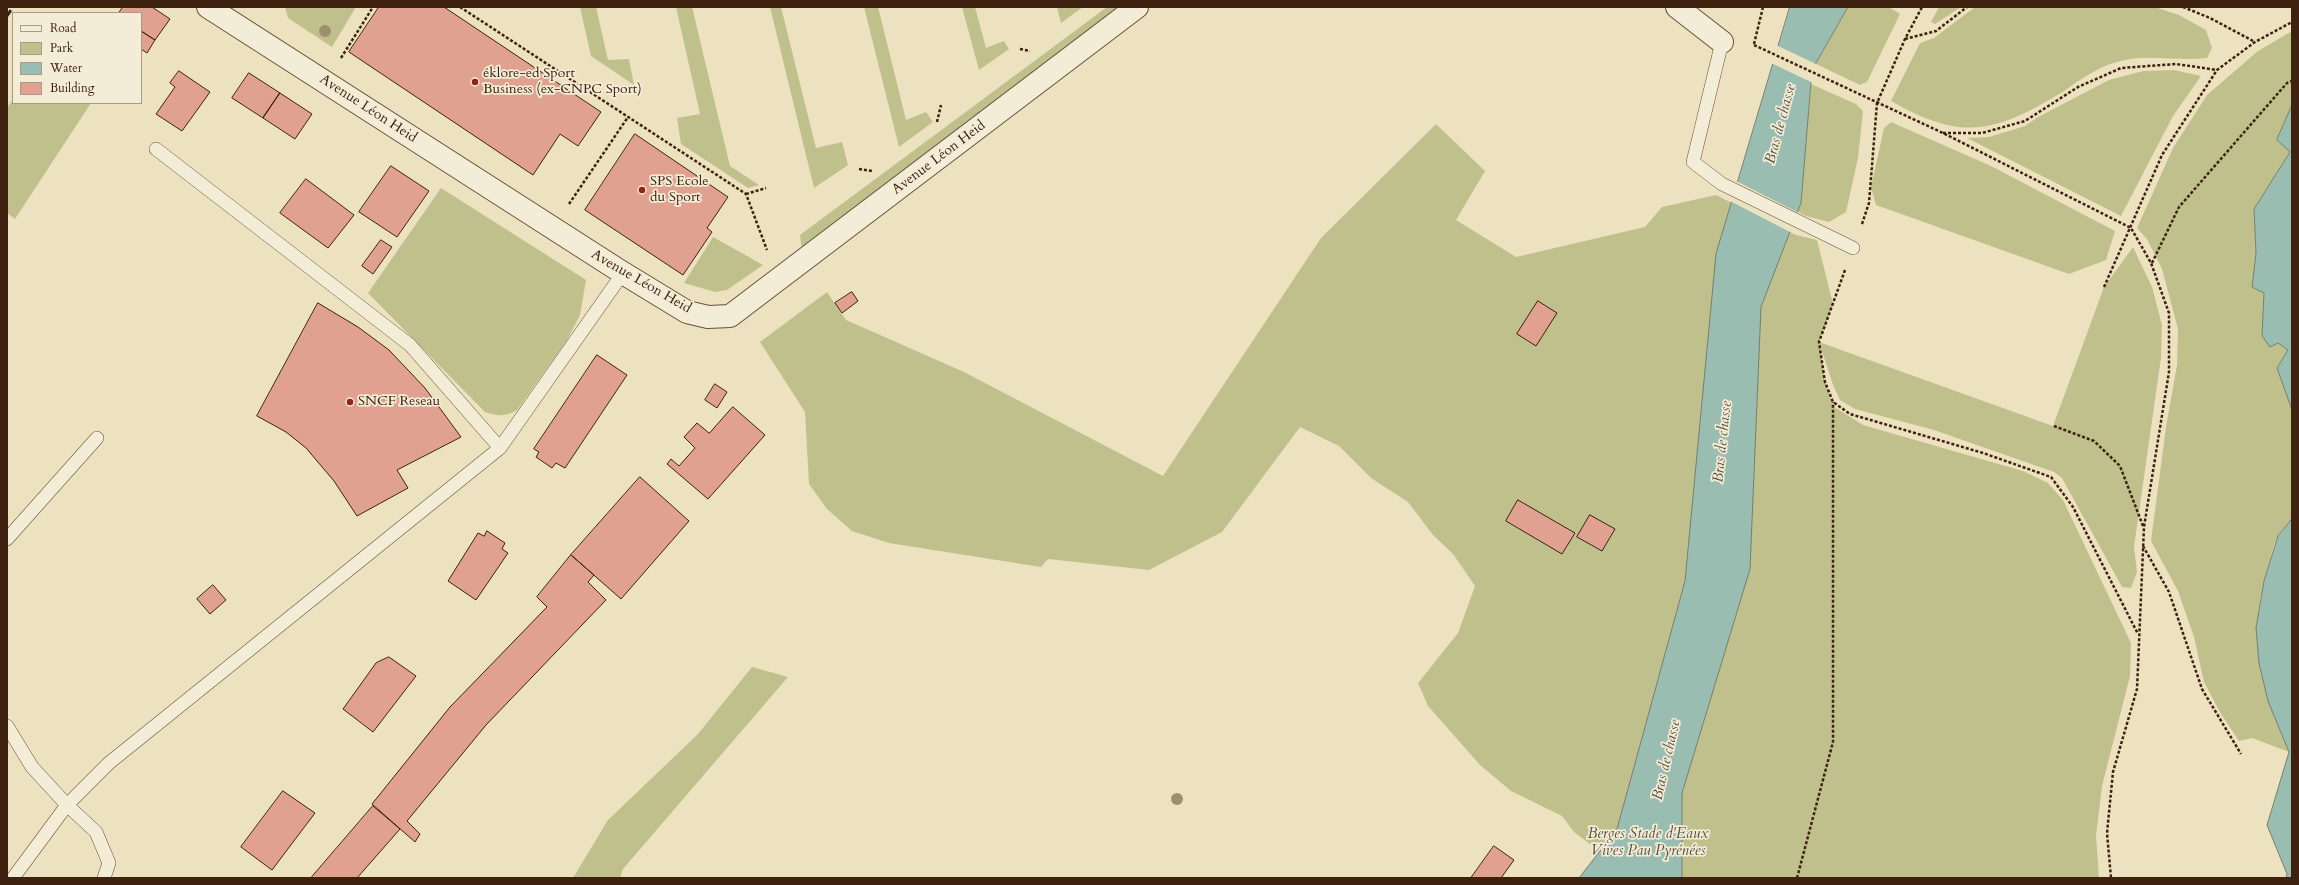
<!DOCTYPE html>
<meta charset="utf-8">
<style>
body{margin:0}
#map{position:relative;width:2299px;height:885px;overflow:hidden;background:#ede2c0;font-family:Cardo,serif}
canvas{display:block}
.frame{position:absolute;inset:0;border:8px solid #3e210e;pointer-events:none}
.legend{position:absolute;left:12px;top:12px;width:130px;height:92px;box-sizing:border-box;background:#f3ecd6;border:1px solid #ab9b86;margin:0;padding:5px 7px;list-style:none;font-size:12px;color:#3e210e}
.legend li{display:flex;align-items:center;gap:8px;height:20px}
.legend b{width:20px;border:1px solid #ab9b86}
</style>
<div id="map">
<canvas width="2299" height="885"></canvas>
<div class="frame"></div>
<ul class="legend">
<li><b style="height:5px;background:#f3ecd6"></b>Road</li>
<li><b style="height:11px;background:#c0c08d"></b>Park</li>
<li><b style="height:11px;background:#99beb1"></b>Water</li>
<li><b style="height:11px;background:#e0a191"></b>Building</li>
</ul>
</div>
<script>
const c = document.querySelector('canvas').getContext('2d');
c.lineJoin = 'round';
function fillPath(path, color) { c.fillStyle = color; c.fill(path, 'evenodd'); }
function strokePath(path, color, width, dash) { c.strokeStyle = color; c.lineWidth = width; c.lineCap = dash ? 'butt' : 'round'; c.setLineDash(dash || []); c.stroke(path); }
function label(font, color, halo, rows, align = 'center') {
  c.font = font + ' Cardo,serif'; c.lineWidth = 3.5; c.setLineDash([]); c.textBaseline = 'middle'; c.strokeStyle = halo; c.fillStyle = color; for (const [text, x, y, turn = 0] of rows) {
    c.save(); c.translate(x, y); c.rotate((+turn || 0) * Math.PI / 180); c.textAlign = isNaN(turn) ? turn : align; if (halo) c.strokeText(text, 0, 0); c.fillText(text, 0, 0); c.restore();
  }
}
fillPath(new Path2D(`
 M 285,7 L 356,7 L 332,47 L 288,18 Z
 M 580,7 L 596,7 L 608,60 L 629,59 L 634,85 L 591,56 Z
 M 676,7 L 692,7 L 730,166 L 759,185 L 748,188 L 681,144 L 677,118 L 700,114 Z
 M 770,7 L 781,7 L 816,148 L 842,142 L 848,165 L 814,188 Z
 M 864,7 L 878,7 L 906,120 L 926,112 L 933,122 L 899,147 Z
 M 962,7 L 975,7 L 986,48 L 1004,41 L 1009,49 L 979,70 Z
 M 1057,7 L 1083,7 L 1061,23 Z
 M 1107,7 L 1127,7 L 802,250 L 800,235 Z
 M 1848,7 L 1889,7 L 1900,14 L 1867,82 L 1860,85 L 1816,64 Z
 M 1939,7 L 1961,7 L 1935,24 L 1931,22 Z
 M 1975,7 L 2155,7 L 2179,15 L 2206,30 L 2212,48 L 2207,58 C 2178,62 2147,53 2117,62 C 2098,67 2080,80 2064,91 C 1996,133 1962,142 1891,101 L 1920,43 L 1934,38 Z
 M 2292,31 L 2292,105 L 2277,140 L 2290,152 L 2254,209 L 2256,253 L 2252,287 L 2264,293 L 2262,336 L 2278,343 L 2288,350 L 2277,368 L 2292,410 L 2292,520 C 2288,525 2281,530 2278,536 C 2273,545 2271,558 2268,568 C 2245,639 2262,686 2289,752 L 2252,738 L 2239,741 L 2221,714 L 2204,682 L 2194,637 L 2178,591 L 2151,541 L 2166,427 L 2177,365 L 2178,329 L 2162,269 L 2147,239 L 2137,228 L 2173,148 L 2207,95 L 2258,51 Z
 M 2174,70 L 2201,76 L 2173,116 L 2121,216 L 1967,138 L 1989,137 L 2025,126 L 2038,117 L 2109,80 L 2143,71 Z
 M 1811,84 L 1856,104 L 1863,111 L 1858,158 L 1846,212 L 1829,222 L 1806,216 L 1798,212 L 1801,203 Z
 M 13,99 L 13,103 L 91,103 L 15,219 L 7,213 L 7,108 Z
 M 1891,122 L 1991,166 L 2115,231 L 2106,260 L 2069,274 L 1876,205 L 1871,187 L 1884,128 Z
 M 1436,124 L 1485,171 L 1456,220 L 1516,257 L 1645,227 L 1662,207 L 1716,195 L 1796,235 L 1817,240 L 1833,304 L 1819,342 L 2053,426 L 2104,287 L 2133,247 L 2152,287 L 2162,325 L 2161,358 L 2134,547 L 2137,572 L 2131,588 L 2122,587 L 2062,478 L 2054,472 L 1934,430 L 1855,409 L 1840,400 L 1833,385 L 1820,345 L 1825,382 L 1833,406 L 1863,425 L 2023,471 L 2048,483 L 2063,500 L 2131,643 L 2130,676 L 2102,786 L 2096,836 L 2099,878 L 1635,878 L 1574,832 L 1562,816 L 1511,791 L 1480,765 L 1428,706 L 1418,683 L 1458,633 L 1475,586 L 1453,554 L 1433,535 L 1408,502 L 1371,478 L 1339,446 L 1300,427 L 1222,532 L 1149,570 L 1048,559 L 1041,567 L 889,543 L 852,531 L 827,509 L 809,484 L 805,412 L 760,342 L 827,292 L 846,320 L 964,372 L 1163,476 L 1321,238 Z
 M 441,188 L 586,280 L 580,315 L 567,340 L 517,410 C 506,417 497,416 485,412 L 368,293 Z
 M 713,237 L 763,265 L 727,290 L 715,292 L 684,283 Z
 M 752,667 L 788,677 L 623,869 L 620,878 L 573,878 L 608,820 L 698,734 Z`), '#c0c08d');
const water = new Path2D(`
 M 1790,7 L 1848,7 L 1812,70 L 1801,203 L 1761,307 L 1750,569 L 1682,793 L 1682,878 L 1579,878 L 1617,829 L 1685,581 L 1716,254 Z
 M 2292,105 L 2292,410 L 2277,368 L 2288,350 L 2278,343 L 2270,347 L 2262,336 L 2264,293 L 2252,287 L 2256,253 L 2254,209 L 2290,152 L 2277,140 Z
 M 2292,519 L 2292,878 L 2286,878 L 2287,874 L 2267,825 L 2289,752 L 2268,701 L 2259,663 L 2256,628 L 2264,581 L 2278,536 Z`);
fillPath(water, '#99beb1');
strokePath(water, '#757f70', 1);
fillPath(new Path2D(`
 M 1776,45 L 1818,65 L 1814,71 L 1813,83 L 1771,63 Z
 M 1736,181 L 1799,213 L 1792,233 L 1730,201 Z`), '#ede2c0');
const building = new Path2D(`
 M 123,7 L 152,7 L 170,19 L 155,40 L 141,31 L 141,13 L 119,13 Z
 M 379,7 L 444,7 L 601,112 L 578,146 L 560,134 L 533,175 L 349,52 Z
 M 141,31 L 155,40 L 147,53 L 141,49 Z
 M 179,71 L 210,92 L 182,131 L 156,114 L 175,87 L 170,83 Z
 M 249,73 L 280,93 L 263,118 L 232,98 Z
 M 280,93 L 312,114 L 295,139 L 263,118 Z
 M 635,134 L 728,197 L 707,228 L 712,232 L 683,275 L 585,210 Z
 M 391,166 L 429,191 L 397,237 L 359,212 Z
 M 306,179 L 354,215 L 328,248 L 280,213 Z
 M 381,240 L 392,247 L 373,274 L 362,266 Z
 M 852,292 L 858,301 L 842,313 L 835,303 Z
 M 1538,301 L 1557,313 L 1536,346 L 1517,334 Z
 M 318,303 L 358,327 L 389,350 L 425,388 L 461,437 L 397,470 L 408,488 L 357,516 L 334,481 L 306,448 L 286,432 L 257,416 Z
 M 597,355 L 627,375 L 565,468 L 556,463 L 552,468 L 536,457 L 539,452 L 534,449 Z
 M 715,384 L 727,392 L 717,408 L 705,400 Z
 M 733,407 L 765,435 L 708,499 L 667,464 L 671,459 L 679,466 L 695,448 L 684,437 L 697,423 L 709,433 Z
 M 640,477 L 689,521 L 621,599 L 571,555 Z
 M 1518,500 L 1575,533 L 1562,554 L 1506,521 Z
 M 1590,515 L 1615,529 L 1602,551 L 1577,537 Z
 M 487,531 L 505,543 L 502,549 L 508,553 L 476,600 L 448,581 L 478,533 L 484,536 Z
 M 571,555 L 594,575 L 588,582 L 606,600 L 486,725 L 407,821 L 420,834 L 415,842 L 372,804 L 450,707 L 547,607 L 537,597 Z
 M 213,585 L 226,600 L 210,614 L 197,599 Z
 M 389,657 L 416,676 L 373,732 L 343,709 L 376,663 Z
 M 283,791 L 315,813 L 272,870 L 241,847 Z
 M 373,806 L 400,829 L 357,878 L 311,878 Z
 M 1494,846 L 1514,860 L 1501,878 L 1471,878 Z`);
fillPath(building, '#e0a191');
strokePath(building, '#3e210e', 1);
const lane = new Path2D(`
 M 1722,42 L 1693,162 L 1722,184 L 1853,248
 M 156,149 L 410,345 L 500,448
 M 7,539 L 97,438
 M 7,726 L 32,767 L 67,805 L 96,832 L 109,863 L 104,878
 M 13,878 L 67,805 L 109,763 L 500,448 L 623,273`);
const street = new Path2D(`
 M 208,7 L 623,273 L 687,312 L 708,317 L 730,316 L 1137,7
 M 1677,7 L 1722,42`);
strokePath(lane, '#6a513a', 14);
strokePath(street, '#6a513a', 24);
strokePath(new Path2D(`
 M 460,7 L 746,194 L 767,250
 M 2183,7 L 2210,18 L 2255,42
 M 1905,39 L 1936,31 L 1967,7
 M 1754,44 L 1763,7
 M 1754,45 L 1943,133 L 2131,228 L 2151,263 L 2169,313 L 2169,372 L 2144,527 L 2137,689 L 2113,772 L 2107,833 L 2111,878
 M 1020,49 L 1030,51
 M 341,58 L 373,7
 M 937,122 L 941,105
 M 1943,133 L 1982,133 L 2025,121 L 2078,87 L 2121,68 L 2176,64 L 2217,70
 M 859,169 L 872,171
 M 746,194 L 766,188
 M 569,204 L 628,117
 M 1862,224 L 1869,203 L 1877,103 L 1905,39 L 1922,7
 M 2152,263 L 2179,207 L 2287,83 L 2292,81
 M 1845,270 L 1819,342 L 1825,382 L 1833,402 L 1850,414 L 1983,453 L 2051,477 L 2073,507 L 2138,634
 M 2104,287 L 2162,155 L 2217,70 L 2255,42 L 2292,22
 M 2054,426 L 2094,441 L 2120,466 L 2143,526
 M 2143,546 L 2169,592 L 2202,689 L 2241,754
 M 1797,878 L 1833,742 L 1833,402`), '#3e210e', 2.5, [3, 2]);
strokePath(lane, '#f3ecd6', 13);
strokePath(street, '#f3ecd6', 22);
strokePath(new Path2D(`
 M 7,16 L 13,7`), '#3e210e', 3, [7, 7]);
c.fillStyle = '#9e8e70';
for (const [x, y] of [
 [325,31],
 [1177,799]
]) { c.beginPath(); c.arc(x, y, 6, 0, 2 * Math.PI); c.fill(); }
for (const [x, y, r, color] of [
 [475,82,4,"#8f2418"],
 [642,190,4,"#8f2418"],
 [350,402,4,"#8f2418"]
]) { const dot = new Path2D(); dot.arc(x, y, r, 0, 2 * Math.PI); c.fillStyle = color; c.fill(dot); strokePath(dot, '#f3ecd6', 1.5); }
label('14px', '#3e210e', '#f3ecd6', [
 ["éklore-ed Sport",483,74],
 ["Business (ex-CNPC Sport)",483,90],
 ["SPS Ecole",650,182],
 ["du Sport",650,198],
 ["SNCF Reseau",358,402]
], 'left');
label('14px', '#3e210e', '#f3ecd6', [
 ["Avenue Léon Heid",368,109,33],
 ["Avenue Léon Heid",939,158,-37],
 ["Avenue Léon Heid",641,282,30]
]);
label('italic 15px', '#59503f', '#f3ecd6', [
 ["Bras de chasse",1781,124,-75],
 ["Bras de chasse",1723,442,-84],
 ["Bras de chasse",1667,760,-77],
 ["Berges Stade d'Eaux",1648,835],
 ["Vives Pau Pyrénées",1648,852]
]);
</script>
